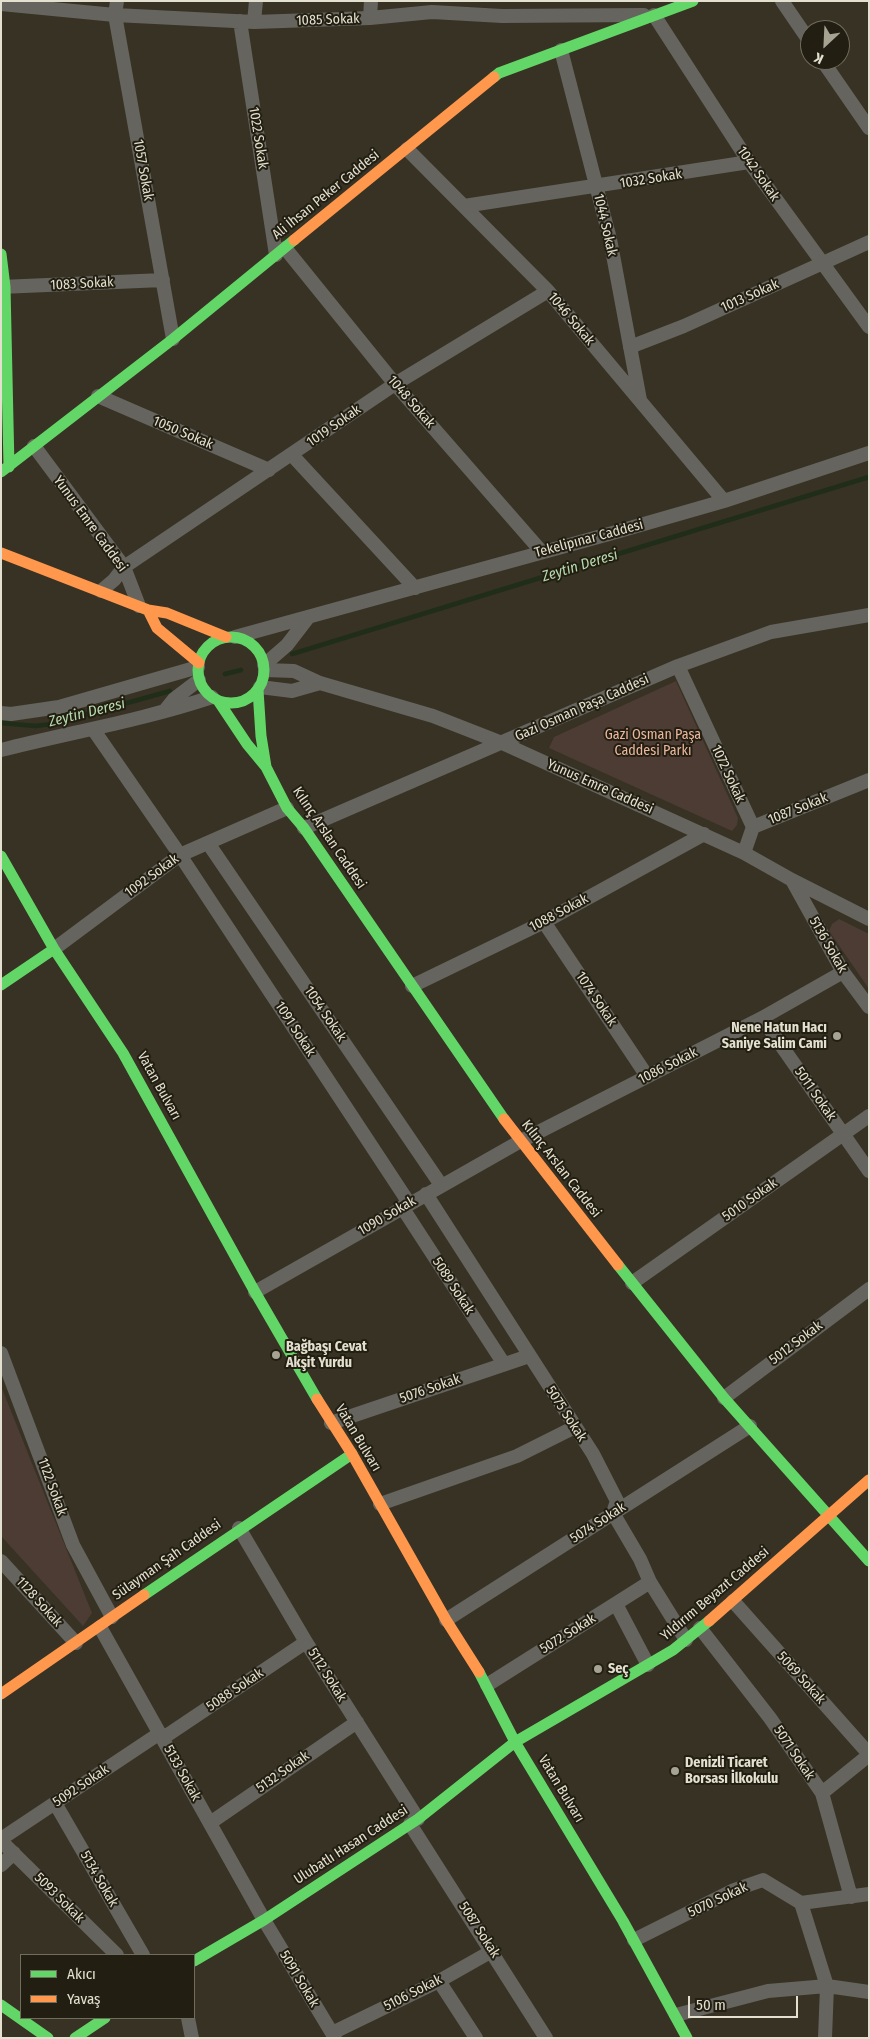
<!DOCTYPE html>
<meta charset="utf-8">
<style>
body{margin:0}
#map{position:relative;width:870px;height:2039px;overflow:hidden;background:#373223;font-family:"Fira Sans Condensed",sans-serif}
canvas{display:block}
.frame{position:absolute;inset:0;border:2px solid #e4e0cf;pointer-events:none}
.legend{position:absolute;left:20px;top:1954px;width:175px;height:65px;box-sizing:border-box;background:#221e12;border:1px solid #706c5e;margin:0;padding:6px 9px;list-style:none;font-size:15px;color:#e4e0cf}
.legend li{display:flex;align-items:center;gap:10px;height:25px}
.legend b{width:25px;border:1px solid #706c5e}
.north{position:absolute;left:800px;top:20px;width:50px;height:50px;box-sizing:border-box;background:#221e12;border:1px solid #706c5e;border-radius:50%;rotate:205deg;font-size:14px;font-weight:700;line-height:20px;text-align:center;color:#e4e0cf}
.north::after{content:'';display:block;margin:auto;width:18px;height:22px;background:#a7a393;clip-path:polygon(50% 0,100% 100%,50% 72%,0 100%)}
.scale{position:absolute;left:688px;top:1996px;width:110px;height:22px;box-sizing:border-box;border:2px solid #e4e0cf;border-top:0;padding-left:6px;font-size:15px;line-height:18px;white-space:nowrap;color:#e4e0cf;-webkit-text-stroke:4px #221e12;paint-order:stroke}
</style>
<div id="map">
<canvas width="870" height="2039"></canvas>
<div class="frame"></div>
<ul class="legend">
<li><b style="height:6px;background:#63d668"></b>Akıcı</li>
<li><b style="height:6px;background:#ff974d"></b>Yavaş</li>
</ul>
<div class="north">K</div>
<div class="scale">50 m</div>
</div>
<script>
const c = document.querySelector('canvas').getContext('2d');
c.lineJoin = 'round';
function fillPath(path, color) { c.fillStyle = color; c.fill(path, 'evenodd'); }
function strokePath(path, color, width, dash) { c.strokeStyle = color; c.lineWidth = width; c.lineCap = dash ? 'butt' : 'round'; c.setLineDash(dash || []); c.stroke(path); }
function label(font, color, halo, rows, align = 'center') {
  c.font = font + ' "Fira Sans Condensed",sans-serif'; c.lineWidth = 4; c.setLineDash([]); c.textBaseline = 'middle'; c.strokeStyle = halo; c.fillStyle = color; for (const [text, x, y, turn = 0] of rows) {
    c.save(); c.translate(x, y); c.rotate((+turn || 0) * Math.PI / 180); c.textAlign = isNaN(turn) ? turn : align; if (halo) c.strokeText(text, 0, 0); c.fillText(text, 0, 0); c.restore();
  }
}
fillPath(new Path2D(`
 M 676,681 L 738,818 L 737,825 L 732,831 L 549,748 L 554,737 Z
 M 839,919 L 869,934 L 869,989 L 829,931 L 832,924 Z
 M 1,1386 L 92,1613 L 83,1626 L 1,1536 Z`), '#4c3c33');
strokePath(new Path2D(`
 M 292,654 L 869,477
 M 225,674 L 241,670
 M 1,723 L 35,726 L 52,724 L 170,691`), '#1f2d19', 4.5);
strokePath(new Path2D(`
 M 117,1 L 115,15 L 173,339
 M 782,1 L 810,42
 M 1,4 L 115,15 L 254,22 L 370,18 L 432,12 L 502,16 L 644,15
 M 654,15 L 749,162 L 869,327
 M 370,18 L 371,1
 M 240,21 L 276,255
 M 254,22 L 256,1
 M 561,50 L 610,239 L 640,400
 M 822,60 L 869,128
 M 407,149 L 548,291 L 724,501
 M 464,206 L 749,162
 M 285,248 L 395,384 L 541,551
 M 1,287 L 163,280
 M 630,347 L 684,326 L 869,242
 M 98,396 L 269,470
 M 34,446 L 124,567 L 139,606
 M 292,455 L 415,588
 M 101,591 L 114,580 L 124,567 L 395,384 L 548,291
 M 235,637 L 609,534 L 724,501 L 869,453
 M 264,665 L 287,645 L 307,619
 M 678,666 L 753,827
 M 265,670 L 294,671 L 320,683 L 433,716 L 502,743 L 744,853 L 792,880 L 869,919
 M 260,687 L 292,691 L 320,683
 M 166,709 L 174,699 L 199,680
 M 1,713 L 11,714 L 59,707 L 198,667
 M 93,729 L 180,855 L 409,1203
 M 1,750 C 72,732 143,720 212,697
 M 304,828 L 678,666 L 771,632 L 869,615
 M 208,843 L 441,1185
 M 744,853 L 753,827 L 869,780
 M 792,880 L 843,972 L 869,1007
 M 544,922 L 647,1076
 M 54,949 L 180,855 L 287,808
 M 412,986 L 544,922 L 704,834
 M 762,1018 L 869,1171
 M 426,1194 L 593,1454 L 617,1501 L 613,1513 L 640,1559 L 650,1582 L 686,1640
 M 402,1207 L 504,1364
 M 632,1283 L 869,1116
 M 255,1292 L 519,1142 L 762,1018 L 843,972
 M 1,1353 L 73,1545 L 112,1617
 M 724,1398 L 869,1289
 M 331,1423 L 529,1356
 M 380,1504 L 517,1456 L 575,1427
 M 239,1528 L 306,1642 L 418,1819
 M 1,1561 L 76,1643
 M 733,1601 L 869,1754
 M 616,1604 L 648,1665
 M 446,1620 L 750,1426
 M 100,1627 L 264,1920 L 335,2038
 M 700,1628 L 770,1718 L 822,1793 L 851,1897
 M 487,1685 L 650,1582
 M 163,1738 L 306,1642
 M 822,1793 L 869,1755
 M 55,1803 L 143,1955
 M 210,1823 L 357,1722
 M 410,1824 L 546,2038
 M 1,1839 L 160,1733
 M 1,1841 L 117,1955
 M 1,1865 L 14,1853
 M 801,1903 L 827,1986 L 825,2038
 M 801,1903 L 869,1894
 M 634,1940 L 734,1890 L 763,1880 L 801,1903
 M 439,1981 L 476,2038
 M 676,2015 L 768,1991 L 827,1986 L 869,1992
 M 188,2018 L 192,2038
 M 332,2033 L 439,1981 L 492,1951`), '#65645e', 14);
strokePath(new Path2D(`
 M 494,77 L 499,73 L 693,1
 M 1,254 L 5,287 L 9,467
 M 1,472 L 173,339 L 294,240
 M198 670a33 33 0 1 1 66 0a33 33 0 1 1-66 0Z
 M 258,690 L 261,736 L 266,767
 M 219,702 L 247,744 L 266,767 L 287,808 L 304,828 L 504,1119
 M 1,856 L 54,949 L 123,1053 L 255,1292 L 317,1399
 M 1,985 L 54,949
 M 618,1265 L 724,1398 L 869,1561
 M 144,1595 L 352,1454
 M 479,1672 L 515,1742 L 623,1921 L 687,2038
 M 194,1961 L 264,1920 L 418,1819 L 515,1742 L 673,1650 L 709,1621
 M 1,2005 L 48,2038
 M 75,2038 L 105,2018`), '#63d668', 11);
strokePath(new Path2D(`
 M 294,240 L 494,77
 M 1,553 L 148,610 L 167,613 L 226,637
 M 148,610 L 157,628 L 199,663
 M 504,1119 L 618,1265
 M 317,1399 L 352,1454 L 446,1620 L 479,1672
 M 709,1621 L 869,1480
 M 1,1694 L 144,1595`), '#ff974d', 11);
for (const [x, y, r, color] of [
 [837,1036,5,"#a7a393"],
 [276,1355,5,"#a7a393"],
 [598,1669,5,"#a7a393"],
 [675,1771,5,"#a7a393"]
]) { const dot = new Path2D(); dot.arc(x, y, r, 0, 2 * Math.PI); c.fillStyle = color; c.fill(dot); strokePath(dot, '#221e12', 2); }
label('14px', '#e4e0cf', '#221e12', [
 ["1085 Sokak",328,20,-2],
 ["1022 Sokak",258,138,81],
 ["1057 Sokak",143,170,80],
 ["1042 Sokak",758,174,55],
 ["1032 Sokak",651,179,-9],
 ["Ali İhsan Peker Caddesi",326,195,-39],
 ["1044 Sokak",605,225,77],
 ["1083 Sokak",82,284,-3],
 ["1013 Sokak",750,296,-24],
 ["1046 Sokak",571,319,50],
 ["1048 Sokak",411,402,49],
 ["1019 Sokak",334,426,-35],
 ["1050 Sokak",183,433,23],
 ["Yunus Emre Caddesi",90,524,54],
 ["Tekelipınar Caddesi",589,539,-15],
 ["Gazi Osman Paşa Caddesi",582,708,-24],
 ["1072 Sokak",728,774,65],
 ["Yunus Emre Caddesi",600,787,24],
 ["1087 Sokak",798,809,-22],
 ["Kılınç Arslan Caddesi",329,838,56],
 ["1092 Sokak",152,876,-36],
 ["1088 Sokak",559,913,-28],
 ["5136 Sokak",828,945,60],
 ["1074 Sokak",596,999,56],
 ["1054 Sokak",325,1014,56],
 ["1091 Sokak",295,1029,57],
 ["1086 Sokak",668,1066,-27],
 ["Vatan Bulvarı",159,1086,61],
 ["5011 Sokak",815,1094,55],
 ["Kılınç Arslan Caddesi",561,1169,52],
 ["5010 Sokak",750,1200,-35],
 ["1090 Sokak",387,1216,-30],
 ["5089 Sokak",453,1286,57],
 ["5012 Sokak",796,1343,-37],
 ["5076 Sokak",430,1389,-19],
 ["5075 Sokak",566,1414,57],
 ["Vatan Bulvarı",358,1438,59],
 ["1122 Sokak",52,1487,70],
 ["5074 Sokak",598,1523,-33],
 ["Sülayman Şah Caddesi",167,1560,-35],
 ["Yıldırım Beyazıt Caddesi",715,1594,-40],
 ["1128 Sokak",39,1602,48],
 ["5072 Sokak",568,1634,-32],
 ["5112 Sokak",327,1675,58],
 ["5069 Sokak",801,1678,48],
 ["5088 Sokak",235,1690,-34],
 ["5071 Sokak",794,1753,56],
 ["5132 Sokak",283,1772,-35],
 ["5133 Sokak",182,1773,61],
 ["5092 Sokak",81,1786,-34],
 ["Vatan Bulvarı",561,1789,59],
 ["Ulubatlı Hasan Caddesi",351,1845,-33],
 ["5134 Sokak",99,1879,60],
 ["5093 Sokak",59,1898,45],
 ["5070 Sokak",718,1900,-25],
 ["5087 Sokak",479,1930,57],
 ["5091 Sokak",299,1979,59],
 ["5106 Sokak",413,1993,-27]
]);
label('14px', '#ecb79d', '#221e12', [
 ["Gazi Osman Paşa",653,735],
 ["Caddesi Parkı",653,751]
]);
label('bold 14px', '#e4e0cf', '#221e12', [
 ["Nene Hatun Hacı",827,1028,"right"],
 ["Saniye Salim Cami",827,1044,"right"],
 ["Bağbaşı Cevat",286,1347],
 ["Akşit Yurdu",286,1363],
 ["Seç",608,1669],
 ["Denizli Ticaret",685,1763],
 ["Borsası İlkokulu",685,1779]
], 'left');
label('italic 15px', '#b6d9ac', '#221e12', [
 ["Zeytin Deresi",580,566,-17],
 ["Zeytin Deresi",87,713,-14]
]);
</script>
